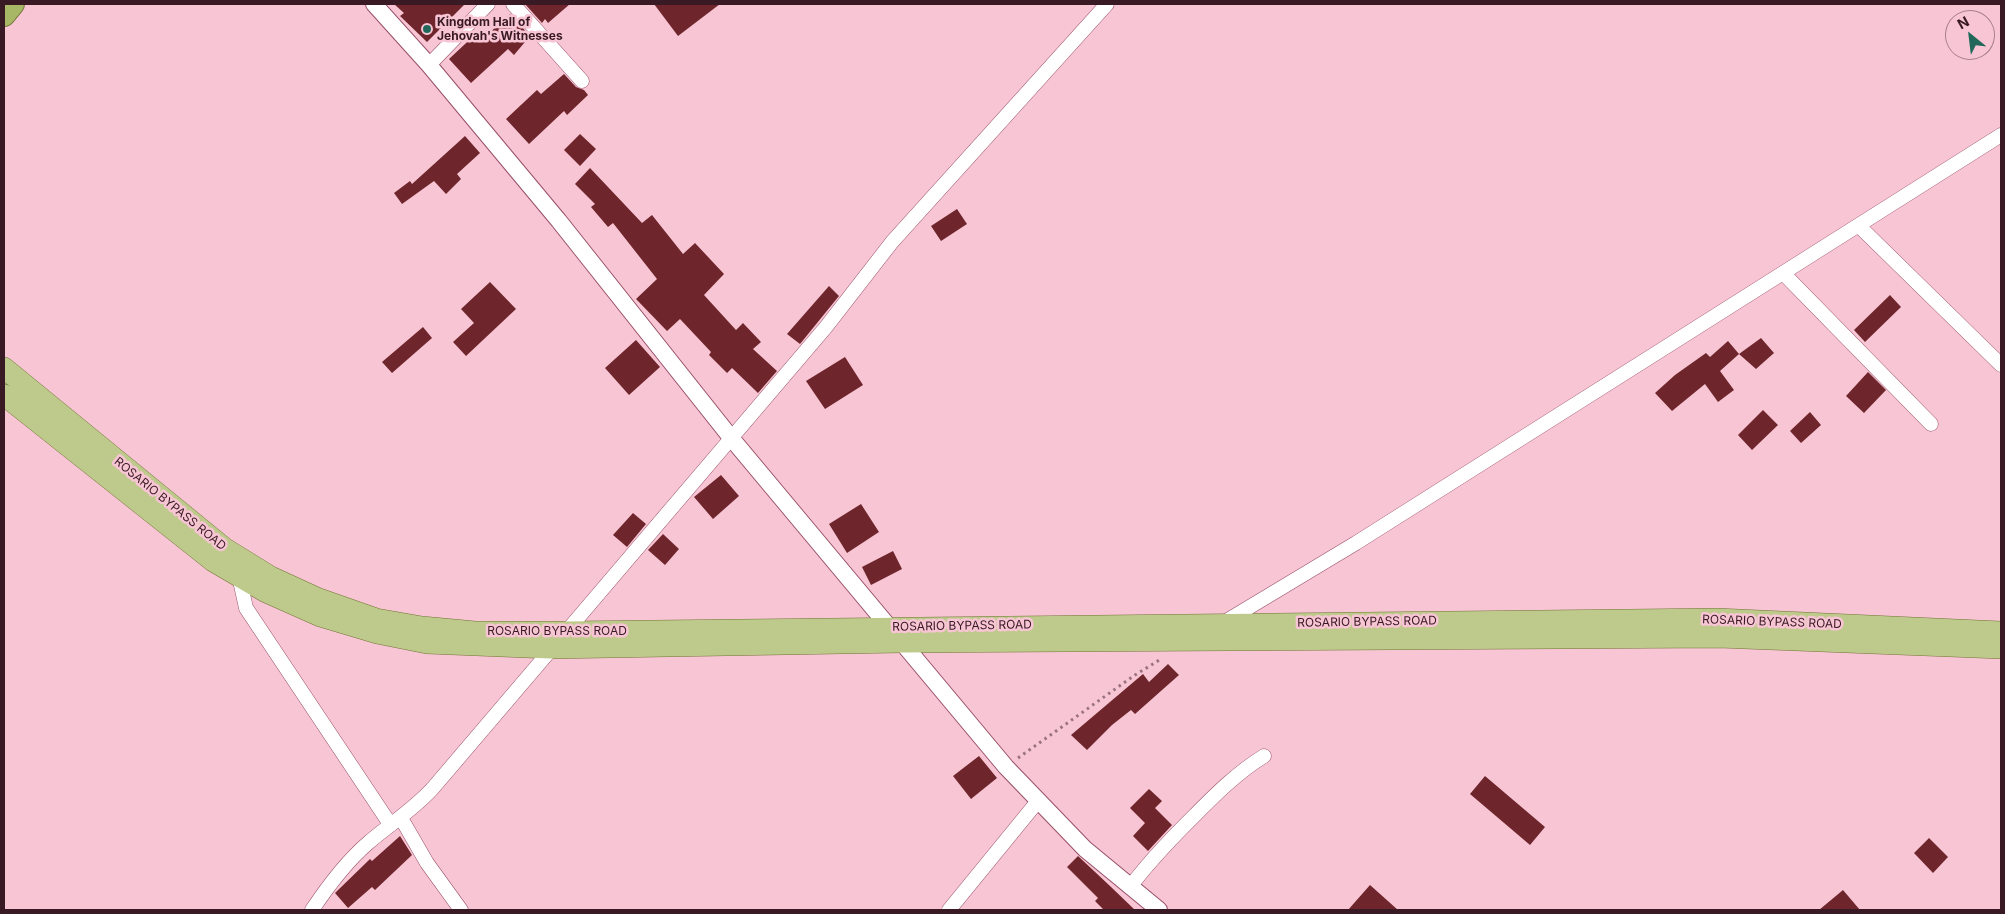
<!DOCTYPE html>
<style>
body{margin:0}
#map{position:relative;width:2005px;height:914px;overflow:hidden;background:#f8c5d4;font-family:Inter,sans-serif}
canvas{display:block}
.frame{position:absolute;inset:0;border:5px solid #381924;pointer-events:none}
.north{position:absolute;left:1945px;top:10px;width:50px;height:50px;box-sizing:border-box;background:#f8c5d4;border:1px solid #ab808e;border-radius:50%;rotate:331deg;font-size:14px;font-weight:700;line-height:20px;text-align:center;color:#381924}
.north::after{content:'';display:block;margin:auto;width:18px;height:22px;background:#21675a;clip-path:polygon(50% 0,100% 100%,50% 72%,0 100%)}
</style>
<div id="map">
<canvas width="2005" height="914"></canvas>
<div class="frame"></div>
<div class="north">N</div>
</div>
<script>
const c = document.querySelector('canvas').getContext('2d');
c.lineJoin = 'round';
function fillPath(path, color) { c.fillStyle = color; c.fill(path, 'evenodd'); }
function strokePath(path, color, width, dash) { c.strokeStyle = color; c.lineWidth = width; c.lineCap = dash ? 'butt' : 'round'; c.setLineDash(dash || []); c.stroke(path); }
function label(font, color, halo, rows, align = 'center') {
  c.font = font + ' Inter,sans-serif'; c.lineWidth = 5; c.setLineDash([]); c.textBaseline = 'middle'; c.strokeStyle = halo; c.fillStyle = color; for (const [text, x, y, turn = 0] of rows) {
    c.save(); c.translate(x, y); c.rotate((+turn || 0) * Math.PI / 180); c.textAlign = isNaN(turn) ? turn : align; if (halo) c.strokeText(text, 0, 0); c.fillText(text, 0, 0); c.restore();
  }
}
fillPath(new Path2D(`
 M 394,4 L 465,4 L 427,42 L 400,16 L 404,13 Z
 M 525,4 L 570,4 L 548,23 L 545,19 L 542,23 Z
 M 654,4 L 720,4 L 678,36 Z
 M 510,14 L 530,36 L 514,55 L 508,49 L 471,83 L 449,59 L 480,30 L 486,36 Z
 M 564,74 L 576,87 L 584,90 L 588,95 L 567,115 L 564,111 L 529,144 L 506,119 L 537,90 L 541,94 Z
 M 580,134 L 596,149 L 580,166 L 564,150 Z
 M 465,136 L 480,153 L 457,174 L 461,179 L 446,194 L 434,181 L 402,204 L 394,193 L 410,181 L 412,184 Z
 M 590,168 L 642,223 L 652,215 L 683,254 L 695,243 L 724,274 L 704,295 L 736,330 L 743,323 L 761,342 L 753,349 L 777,371 L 758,393 L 732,368 L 727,373 L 709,355 L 711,352 L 680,319 L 667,331 L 636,299 L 657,279 L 613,223 L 608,227 L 591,207 L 595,204 L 575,184 Z
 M 957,209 L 967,224 L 941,241 L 931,226 Z
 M 490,282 L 516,309 L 466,356 L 453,342 L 474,323 L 461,309 Z
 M 829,286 L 839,296 L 800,344 L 787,334 Z
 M 1890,295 L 1901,307 L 1865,342 L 1854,330 Z
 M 423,327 L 432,338 L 392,373 L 382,362 Z
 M 1761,338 L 1774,353 L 1756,369 L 1739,354 Z
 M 636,340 L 660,367 L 629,395 L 605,368 Z
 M 1728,341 L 1739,354 L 1720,371 L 1734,390 L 1718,402 L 1705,384 L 1672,411 L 1655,393 L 1675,375 L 1706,353 L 1710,357 Z
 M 845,357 L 863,385 L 825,409 L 806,381 Z
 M 1868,372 L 1886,390 L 1864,413 L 1846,396 Z
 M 1763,410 L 1778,425 L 1752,450 L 1738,435 Z
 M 1810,412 L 1821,425 L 1801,443 L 1790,431 Z
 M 721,475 L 739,496 L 713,519 L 694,497 Z
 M 861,504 L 879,532 L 847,553 L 829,524 Z
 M 633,513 L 646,524 L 627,547 L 613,535 Z
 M 663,534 L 679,549 L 665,565 L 648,550 Z
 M 893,551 L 902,569 L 871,585 L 862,567 Z
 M 1168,664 L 1179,675 L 1135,714 L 1131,710 L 1112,725 L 1087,750 L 1071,735 L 1143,674 L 1149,682 Z
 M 979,756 L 997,778 L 971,799 L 953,776 Z
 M 1485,776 L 1545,827 L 1530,845 L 1470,794 Z
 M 1149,789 L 1162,801 L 1155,808 L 1172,825 L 1148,851 L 1133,836 L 1145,823 L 1130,808 Z
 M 400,836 L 412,855 L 375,890 L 372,887 L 348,908 L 335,893 L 370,859 L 372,861 Z
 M 1929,838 L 1948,857 L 1933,873 L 1914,853 Z
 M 1078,856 L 1110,886 L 1135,910 L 1104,910 L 1095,901 L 1098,898 L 1067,867 Z
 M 1370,885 L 1398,910 L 1348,910 Z
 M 1843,890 L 1860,910 L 1819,910 Z`), '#6e262c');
const minor = new Path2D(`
 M 513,4 L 582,81
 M 429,65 L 488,4
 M 1859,226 L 2001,365
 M 1784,274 L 1931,424
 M 239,576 L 246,608 L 390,824
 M 1223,623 L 1356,543 L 2001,135
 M 401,818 L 427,863 L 461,910
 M 1130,887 C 1148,863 1168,842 1189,821 C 1213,797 1235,774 1264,756
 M 312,910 C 328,886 346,862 368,843 C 390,824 413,810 433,788 L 826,327 L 892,242 L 1107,4
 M 949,910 L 1038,801`);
const tertiary = new Path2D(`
 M 374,4 L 429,65 L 559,221 L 732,439 L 1006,767 L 1085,849 L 1159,910`);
const primary = new Path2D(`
 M 4,368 L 224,548 L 271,577 L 319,599 L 376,619 L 422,627 L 475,632 L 565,632 L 1717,619 L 2001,632
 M 4,395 L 213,561 L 266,592 L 320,616 L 377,633 L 427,643 L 551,648 L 901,642 L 1719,637 L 2001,648`);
const trunk = new Path2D(`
 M 4,15 L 13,4`);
strokePath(minor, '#984f69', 15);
strokePath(tertiary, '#984f69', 18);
strokePath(primary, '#737436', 22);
strokePath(trunk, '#737436', 24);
strokePath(new Path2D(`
 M 1018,758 L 1135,675 L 1161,659`), '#9b727f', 3, [2.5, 4]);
strokePath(minor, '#fff', 14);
strokePath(tertiary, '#fff', 16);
strokePath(primary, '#bec98c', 21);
strokePath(trunk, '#a8b766', 22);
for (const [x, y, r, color] of [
 [427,29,5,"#21675a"]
]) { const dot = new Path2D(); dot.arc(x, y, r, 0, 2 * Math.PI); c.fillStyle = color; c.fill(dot); strokePath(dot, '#f8c5d4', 2); }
label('bold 12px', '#381924', '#f8c5d4', [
 ["Kingdom Hall of",437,22],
 ["Jehovah's Witnesses",437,36]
], 'left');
label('12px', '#381924', '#f8c5d4', [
 ["ROSARIO BYPASS ROAD",170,504,39],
 ["ROSARIO BYPASS ROAD",1367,622,-1],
 ["ROSARIO BYPASS ROAD",1772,622,2],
 ["ROSARIO BYPASS ROAD",962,626,-1],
 ["ROSARIO BYPASS ROAD",557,631]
]);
</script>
